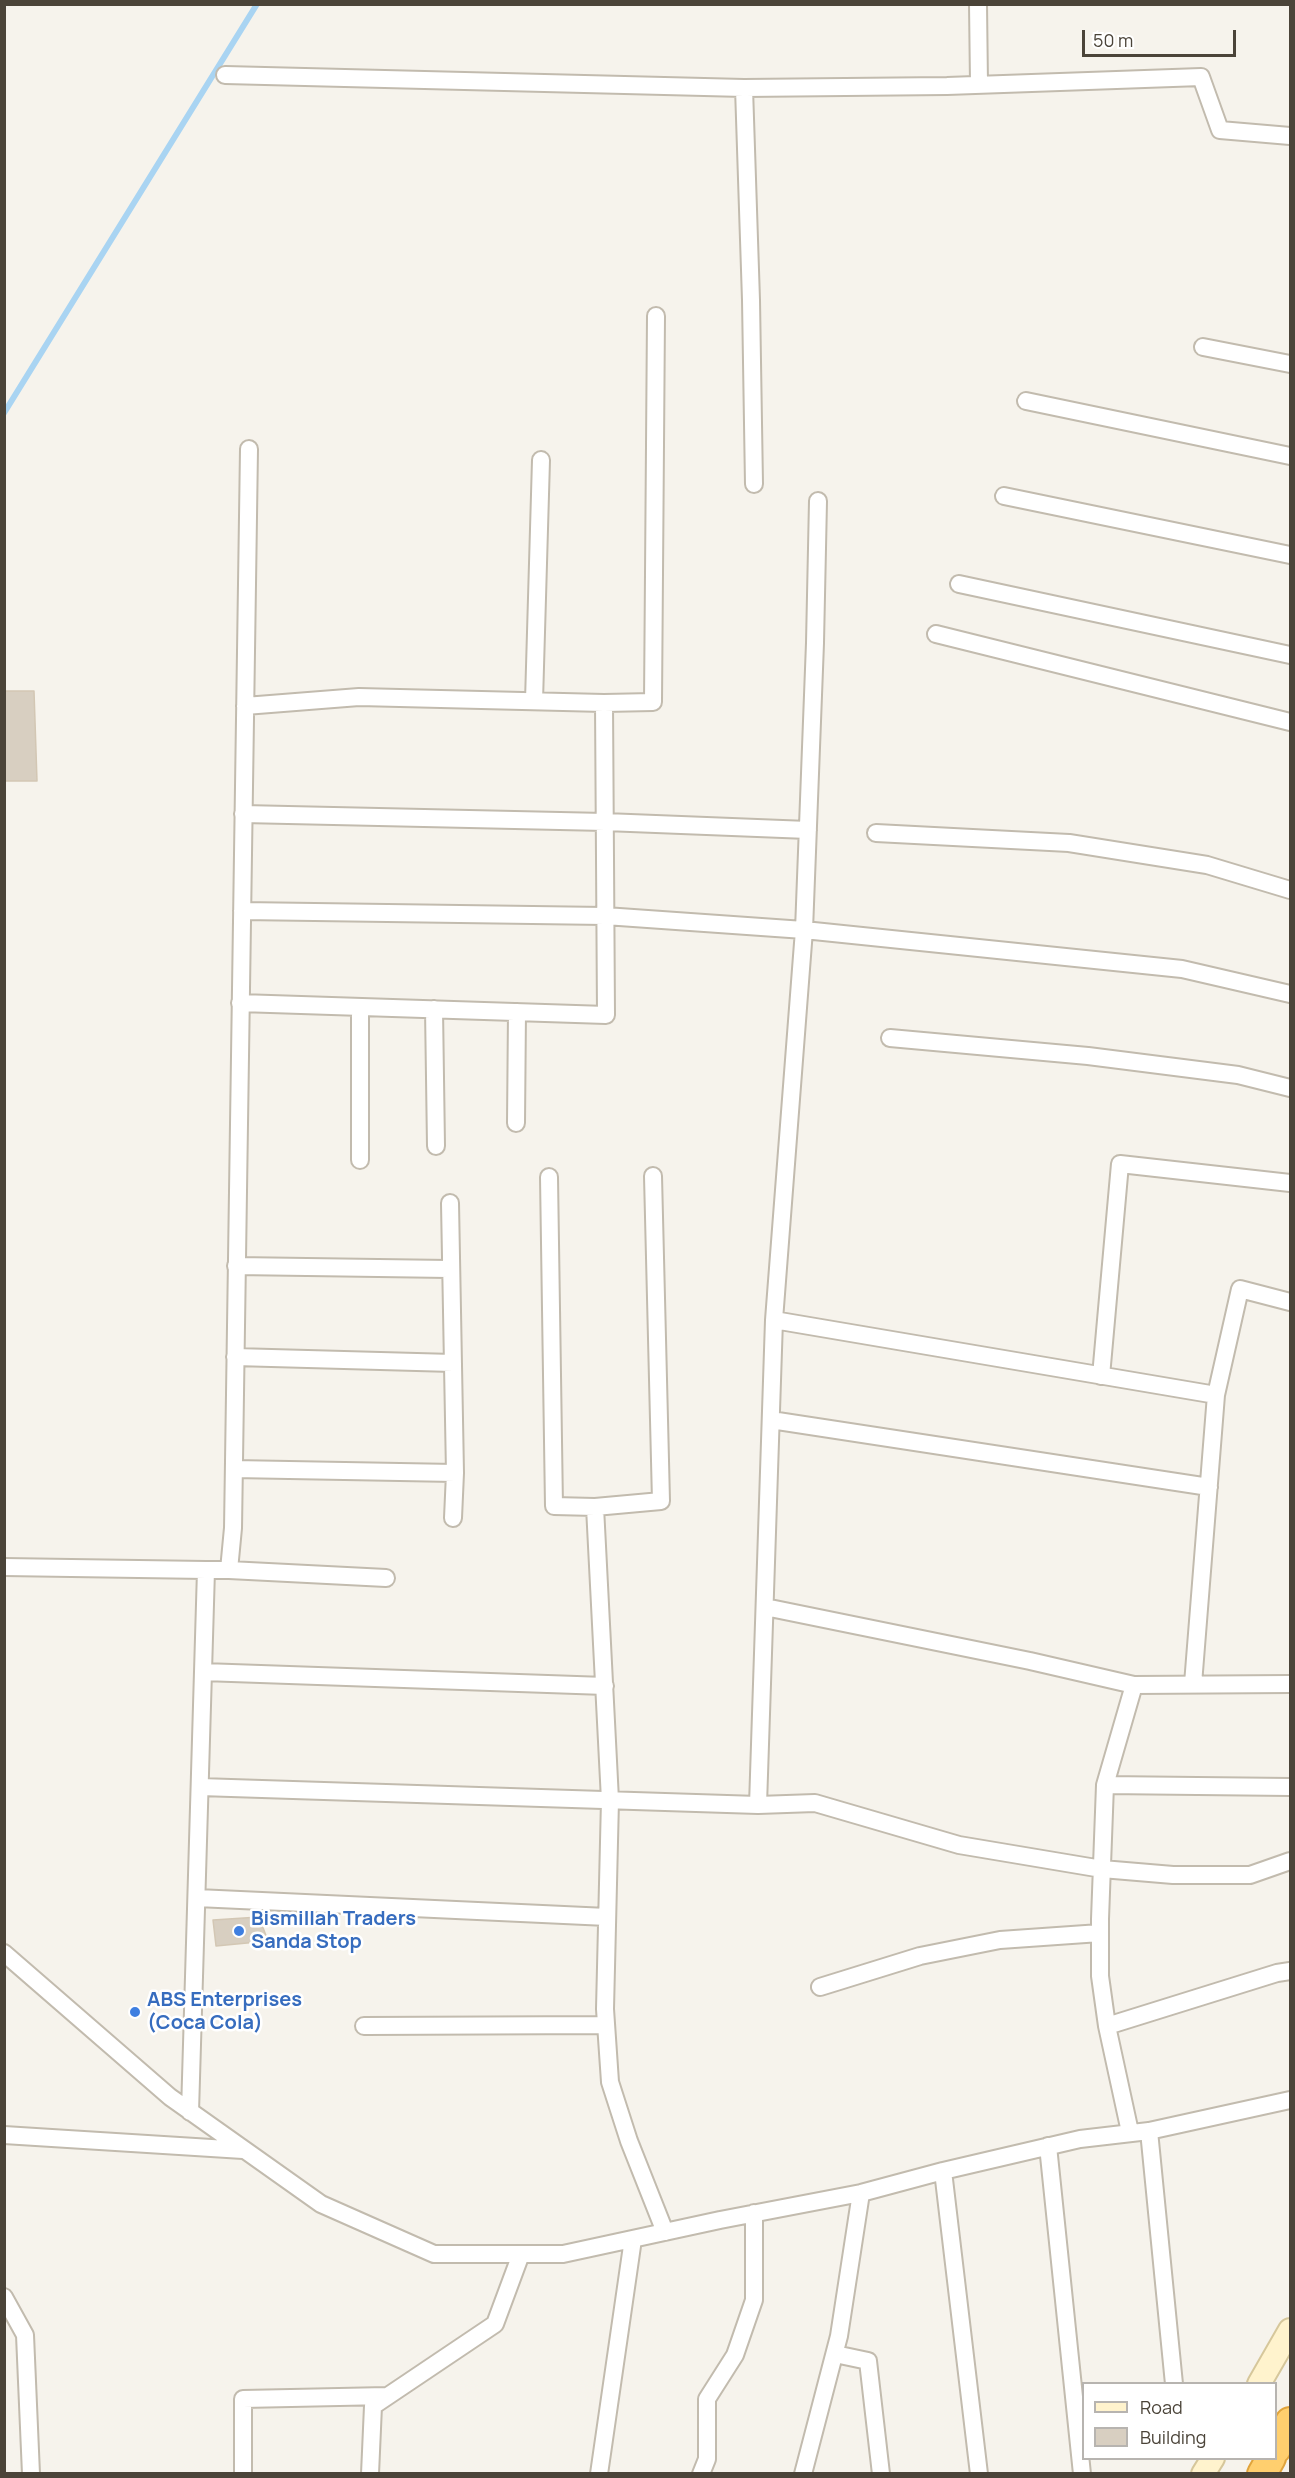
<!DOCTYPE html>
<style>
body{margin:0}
#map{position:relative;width:1295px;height:2478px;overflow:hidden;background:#f6f3ec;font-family:Manrope,sans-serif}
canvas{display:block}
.frame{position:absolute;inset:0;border:6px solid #4b4439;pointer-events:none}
.legend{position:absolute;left:1082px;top:2382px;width:195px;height:78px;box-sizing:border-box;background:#fff;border:2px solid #b7b4b0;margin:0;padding:8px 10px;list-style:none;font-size:18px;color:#4b4439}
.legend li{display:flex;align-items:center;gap:12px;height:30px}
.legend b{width:30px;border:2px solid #b7b4b0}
.scale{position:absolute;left:1082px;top:30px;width:154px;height:27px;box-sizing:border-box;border:3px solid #4b4439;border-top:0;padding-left:8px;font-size:18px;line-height:21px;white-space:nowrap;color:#4b4439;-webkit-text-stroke:4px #fff;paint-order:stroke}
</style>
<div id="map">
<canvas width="1295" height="2478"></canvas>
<div class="frame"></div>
<ul class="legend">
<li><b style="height:8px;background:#fff3cd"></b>Road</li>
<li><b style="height:16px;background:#d8cfc1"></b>Building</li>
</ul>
<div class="scale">50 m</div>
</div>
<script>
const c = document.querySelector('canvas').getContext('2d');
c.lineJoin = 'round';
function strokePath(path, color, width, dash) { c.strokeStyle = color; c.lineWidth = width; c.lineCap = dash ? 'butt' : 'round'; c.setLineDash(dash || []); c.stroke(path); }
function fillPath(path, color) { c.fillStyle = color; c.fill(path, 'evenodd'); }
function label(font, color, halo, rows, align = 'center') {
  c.font = font + ' Manrope,sans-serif'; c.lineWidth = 5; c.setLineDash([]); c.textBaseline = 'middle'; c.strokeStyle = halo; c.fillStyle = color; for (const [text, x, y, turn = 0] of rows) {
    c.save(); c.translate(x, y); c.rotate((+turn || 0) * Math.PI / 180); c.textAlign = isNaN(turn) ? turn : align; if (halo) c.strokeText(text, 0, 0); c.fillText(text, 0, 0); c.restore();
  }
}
strokePath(new Path2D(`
 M 4,413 L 257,4`), '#a9d4f2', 6);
const building = new Path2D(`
 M 4,691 L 34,691 L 37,781 L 4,781 Z
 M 259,1917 L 268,1941 L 216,1946 L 213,1920 Z`);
fillPath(building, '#d8cfc1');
strokePath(building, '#d3c7b4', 1.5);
const minor = new Path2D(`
 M 978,4 L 979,84
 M 225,75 L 744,88 L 947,86 L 1201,77 L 1220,130 L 1290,136
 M 744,88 L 751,300 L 754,484
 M 1203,347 L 1290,364
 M 1026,401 L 1290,456
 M 1004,496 L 1290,555
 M 959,584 L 1290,655
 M 936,634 L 1290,722
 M 534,701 L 541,460
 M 604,703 L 653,702 L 656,316
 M 243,814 L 605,822 L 808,830
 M 876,833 L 1069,843 L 1207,865 L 1290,890
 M 242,911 L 605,916 L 804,930 L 815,643 L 818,501
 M 240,1003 L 606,1015 L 604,703 L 359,697 L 245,706
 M 360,1007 L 360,1160
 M 434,1009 L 436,1146
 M 890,1038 L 1088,1056 L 1238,1075 L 1290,1088
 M 516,1123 L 517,1012
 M 653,1176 L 661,1501 L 595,1507 L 610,1800 L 605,2009 L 610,2082 L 629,2141 L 665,2232
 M 549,1177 L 554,1506 L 595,1507
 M 450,1203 L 455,1473 L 453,1518
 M 236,1266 L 449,1269
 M 774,1320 L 1216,1395 L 1240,1289 L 1290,1302
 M 235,1357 L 453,1363
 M 1101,1376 L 1120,1164 L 1290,1183
 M 771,1420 L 1209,1487
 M 234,1469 L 455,1473
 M 4,1567 L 206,1570
 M 229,1570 L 386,1578
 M 765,1607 L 1030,1661 L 1134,1685 L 1290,1684
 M 203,1672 L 605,1686
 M 1193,1684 L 1216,1395
 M 1105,1785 L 1290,1787
 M 200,1787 L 758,1805 L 774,1320 L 804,930 L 1182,969 L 1290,994
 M 758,1805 L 815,1803 L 959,1845 L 1102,1869 L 1173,1875 L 1250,1875 L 1290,1861
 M 197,1898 L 607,1917
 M 4,1953 L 170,2097 L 321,2204 L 434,2254 L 563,2254 L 720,2220 L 861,2193 L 943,2171 L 1080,2139 L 1149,2131 L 1290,2100
 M 820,1987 L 920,1956 L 1000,1940 L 1100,1933
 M 364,2026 L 606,2025
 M 1107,2026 L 1277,1973 L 1290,1971
 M 190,2112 L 206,1570 L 229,1570 L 233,1528 L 249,449
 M 1149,2131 L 1174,2384
 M 1130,2132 L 1107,2026 L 1100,1976 L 1100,1919 L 1105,1785 L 1134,1685
 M 4,2135 L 243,2150
 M 1048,2146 L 1082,2474
 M 943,2171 L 979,2474
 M 4,2297 L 25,2335 L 31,2474
 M 835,2354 L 868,2361 L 881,2474
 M 243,2474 L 243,2399 L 387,2396
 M 370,2474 L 373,2406 L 495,2324 L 521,2254
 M 599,2474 L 633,2239
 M 701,2474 L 707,2459 L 707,2399 L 735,2355 L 754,2300 L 754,2213
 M 803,2474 L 839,2336 L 861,2193`);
const secondary = new Path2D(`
 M 1259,2384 L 1290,2330
 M 1203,2474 L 1213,2458`);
const motorway = new Path2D(`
 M 1276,2449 L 1290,2422
 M 1262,2474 L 1271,2458`);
strokePath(minor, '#c2bbae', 20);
strokePath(secondary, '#d6c79b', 26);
strokePath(motorway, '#e0a43c', 32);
strokePath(minor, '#fff', 16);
strokePath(secondary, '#fff3cd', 22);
strokePath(motorway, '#ffcf6e', 28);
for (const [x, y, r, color] of [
 [239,1931,6,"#3f7fe0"],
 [135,2012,6,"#3f7fe0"]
]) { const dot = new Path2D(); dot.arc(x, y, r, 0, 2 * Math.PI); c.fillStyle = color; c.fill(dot); strokePath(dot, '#fff', 2); }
label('bold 20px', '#366cbe', '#fff', [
 ["Bismillah Traders",251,1919],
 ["Sanda Stop",251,1942],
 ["ABS Enterprises",147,2000],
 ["(Coca Cola)",147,2023]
], 'left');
</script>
